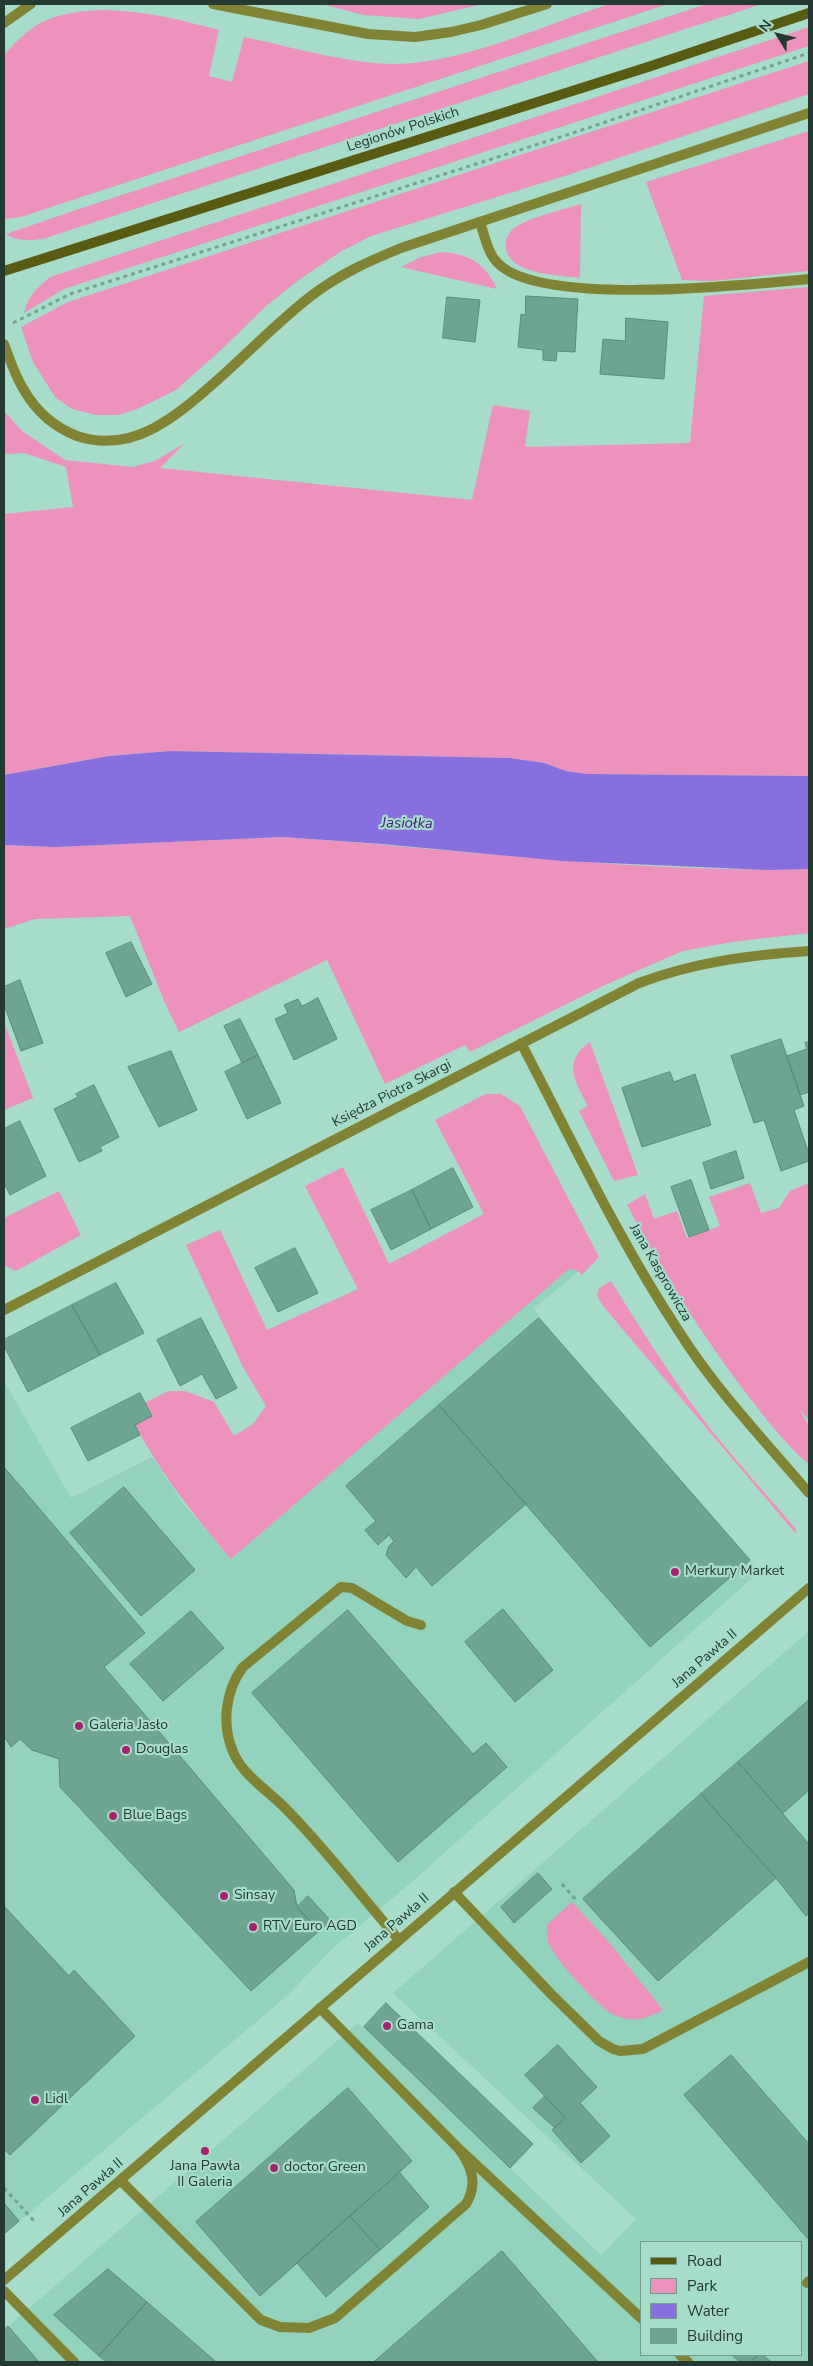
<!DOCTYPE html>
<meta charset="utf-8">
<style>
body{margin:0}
#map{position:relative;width:813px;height:2366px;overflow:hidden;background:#a6dcc9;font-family:"Nunito Sans",sans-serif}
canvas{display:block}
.frame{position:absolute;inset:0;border:5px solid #233932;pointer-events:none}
.legend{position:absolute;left:640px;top:2241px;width:162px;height:115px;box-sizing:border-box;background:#a6dcc9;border:1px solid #729b8d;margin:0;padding:6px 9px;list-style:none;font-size:15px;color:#233932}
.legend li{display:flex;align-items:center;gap:10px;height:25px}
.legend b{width:25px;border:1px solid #729b8d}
.north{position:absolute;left:753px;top:10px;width:50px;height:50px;-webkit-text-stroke:4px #a6dcc9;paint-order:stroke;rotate:306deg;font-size:14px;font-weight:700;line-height:20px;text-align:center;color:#233932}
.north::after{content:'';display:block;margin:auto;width:18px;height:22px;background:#233932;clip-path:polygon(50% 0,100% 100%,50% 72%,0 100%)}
</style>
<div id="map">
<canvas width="813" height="2366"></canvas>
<div class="frame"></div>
<ul class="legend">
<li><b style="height:6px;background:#5a5b12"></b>Road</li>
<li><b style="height:14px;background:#ec92bc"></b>Park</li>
<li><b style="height:14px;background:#876fdf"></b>Water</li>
<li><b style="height:14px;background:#70a492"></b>Building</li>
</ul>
<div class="north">N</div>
</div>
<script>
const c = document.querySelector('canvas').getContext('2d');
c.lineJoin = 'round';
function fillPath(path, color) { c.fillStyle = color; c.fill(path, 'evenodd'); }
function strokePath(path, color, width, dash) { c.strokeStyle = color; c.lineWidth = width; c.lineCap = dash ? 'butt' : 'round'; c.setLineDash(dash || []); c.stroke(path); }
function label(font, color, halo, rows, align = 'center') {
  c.font = font + ' "Nunito Sans",sans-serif'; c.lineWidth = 4.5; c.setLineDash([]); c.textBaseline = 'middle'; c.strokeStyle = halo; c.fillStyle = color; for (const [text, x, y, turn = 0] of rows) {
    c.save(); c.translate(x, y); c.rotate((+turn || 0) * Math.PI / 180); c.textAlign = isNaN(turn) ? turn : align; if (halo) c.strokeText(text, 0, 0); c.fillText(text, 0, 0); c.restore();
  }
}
fillPath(new Path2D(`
 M 569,1269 L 579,1271 L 534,1308 L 539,1318 L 760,1571 L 414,1880 L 332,1949 L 287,1996 L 4,2234 L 4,1381 L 71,1498 L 152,1457 L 185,1506 L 231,1559 Z
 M 809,1631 L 809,2362 L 4,2362 L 4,2330 L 358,2023 L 601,2255 L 636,2219 L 393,1993 ZM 642,2242 L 802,2242 L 802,2355 L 642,2355 Z`), '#93d2bc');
fillPath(new Path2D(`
 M 322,4 L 483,4 L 419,19 L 363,15 Z
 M 609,4 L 668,4 L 21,217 L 6,219 L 4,217 L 4,55 C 16,41 31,26 49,19 C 103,0 165,16 219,30 L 209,76 L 232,82 L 244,37 C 293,47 364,69 413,63 C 476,57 548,24 609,4 Z
 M 707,4 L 762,4 L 46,238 C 34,241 17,242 6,234 L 82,208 Z
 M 809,27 L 809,46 L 64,289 L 24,313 C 28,296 37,288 50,277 Z
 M 809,61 L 809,94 L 568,175 L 371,236 L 340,252 L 296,282 L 265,307 L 221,350 L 176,390 L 135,410 L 118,415 L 96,415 L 72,409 L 55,397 L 33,362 L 21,327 L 68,302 Z
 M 809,131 L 809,271 L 712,281 L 682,280 L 646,182 Z
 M 581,204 L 580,278 C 559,275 510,275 506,248 C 505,241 507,235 512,230 C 524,218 563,210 581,204 Z
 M 442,252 C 469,254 485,263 497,289 L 401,267 L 421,257 Z
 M 809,287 L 809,776 L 587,774 L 566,771 L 544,763 L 510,758 L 171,751 L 109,756 L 4,775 L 4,514 L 73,507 L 66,467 L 24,453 L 4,454 L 4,411 L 22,431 L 65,460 L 132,467 L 155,461 L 185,443 L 160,468 L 472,500 L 493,405 L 530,411 L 525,447 L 690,443 L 704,296 Z
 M 283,837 C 458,849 634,873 809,869 L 809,933 L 732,942 L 683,951 L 607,984 L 470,1052 L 465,1045 L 385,1084 L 327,960 L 179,1032 L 165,1003 L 130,916 L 35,919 L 4,929 L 4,845 L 55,847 Z
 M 4,1022 L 33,1098 L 4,1110 Z
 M 590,1042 L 638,1175 L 614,1181 L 579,1111 L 588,1106 C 575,1082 562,1061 590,1042 Z
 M 486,1094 L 501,1094 L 520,1106 L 599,1257 L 582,1275 L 578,1271 L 569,1269 L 231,1559 C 193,1514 163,1477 135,1425 L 152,1416 L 145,1403 L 168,1391 L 185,1391 L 214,1402 L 234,1436 L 253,1424 L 266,1406 L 243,1367 L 186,1245 L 220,1230 L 267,1330 L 358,1289 L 305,1186 L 343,1167 L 389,1264 L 484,1214 L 435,1120 Z
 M 750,1183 L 761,1213 L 779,1208 L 790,1191 L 809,1183 L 809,1420 L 799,1409 L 809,1426 L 809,1465 C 779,1438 755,1405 731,1373 C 692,1319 658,1264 627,1205 L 645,1194 L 654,1219 L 677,1211 L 687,1238 L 720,1226 L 709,1197 Z
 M 59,1191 L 81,1235 L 16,1271 L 4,1265 L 4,1218 Z
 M 611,1281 C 642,1331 673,1380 709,1427 C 737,1462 767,1495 796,1529 L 796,1534 L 603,1306 L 597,1296 L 599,1288 Z
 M 572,1902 L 608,1941 L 663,2010 C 647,2019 632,2023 614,2015 C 600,2009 555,1959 549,1944 C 546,1937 547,1931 548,1924 Z`), '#ec92bc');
fillPath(new Path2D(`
 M 171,751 L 510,758 L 544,763 L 566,771 L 587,774 L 809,776 L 809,869 L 767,870 L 562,861 L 382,844 L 283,837 L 55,847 L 4,845 L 4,775 L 109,756 Z`), '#876fdf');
const building = new Path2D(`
 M 526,296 L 578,299 L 575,352 L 557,351 L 556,361 L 543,360 L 543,350 L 518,347 L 521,314 L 525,315 Z
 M 447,297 L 480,300 L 475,342 L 443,338 Z
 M 626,318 L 668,322 L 664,379 L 600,374 L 603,339 L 625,341 Z
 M 131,942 L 152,984 L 126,997 L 106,953 Z
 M 20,980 L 43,1043 L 21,1051 L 4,1005 L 4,987 Z
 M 318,998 L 337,1039 L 294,1060 L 275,1019 L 288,1013 L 284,1005 L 298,999 L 302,1006 Z
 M 240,1019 L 258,1055 L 242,1063 L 224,1026 Z
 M 781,1039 L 804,1106 L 794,1110 L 809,1154 L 809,1161 L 781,1171 L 764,1120 L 754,1123 L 731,1056 Z
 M 809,1042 L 809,1092 L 800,1095 L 787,1056 L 807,1049 L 805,1043 Z
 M 171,1051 L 197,1110 L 159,1127 L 128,1067 Z
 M 258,1055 L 281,1103 L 247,1119 L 225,1072 Z
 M 670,1072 L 674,1082 L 695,1074 L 711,1125 L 642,1147 L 622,1088 Z
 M 94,1085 L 119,1137 L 100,1147 L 102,1151 L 79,1162 L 54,1109 L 78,1097 L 76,1094 Z
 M 20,1121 L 46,1176 L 10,1195 L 4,1183 L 4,1129 Z
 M 736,1151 L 744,1178 L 711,1189 L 703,1163 Z
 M 453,1168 L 473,1207 L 431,1229 L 412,1190 Z
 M 691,1180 L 709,1230 L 689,1237 L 671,1187 Z
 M 412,1190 L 431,1229 L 391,1250 L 371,1210 Z
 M 295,1248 L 318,1293 L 278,1312 L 255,1268 Z
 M 116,1283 L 144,1333 L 100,1355 L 72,1305 Z
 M 72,1305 L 100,1355 L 28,1392 L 4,1346 L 4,1340 Z
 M 201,1318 L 237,1388 L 216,1399 L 202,1374 L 180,1386 L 157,1340 Z
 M 539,1318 L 750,1560 L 650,1647 L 439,1405 Z
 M 140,1393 L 152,1416 L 135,1425 L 140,1435 L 88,1461 L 71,1428 Z
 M 439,1405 L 526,1504 L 432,1586 L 416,1567 L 406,1578 L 386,1555 L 389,1546 L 394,1541 L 389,1535 L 378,1545 L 365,1530 L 376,1521 L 346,1486 Z
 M 4,1467 L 145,1633 L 104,1667 L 294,1890 L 297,1907 L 319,1931 L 251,1991 L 60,1787 L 59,1759 L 32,1750 L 20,1739 L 11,1747 L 4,1736 Z
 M 124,1487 L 195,1570 L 141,1616 L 70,1533 Z
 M 503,1609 L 553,1670 L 515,1702 L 465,1642 Z
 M 348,1610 L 473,1754 L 486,1743 L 507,1767 L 398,1862 L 252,1693 Z
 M 191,1611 L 224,1648 L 163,1701 L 130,1664 Z
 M 809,1700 L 809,1790 L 783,1813 L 738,1762 Z
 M 738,1762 L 809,1844 L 809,1913 L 806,1916 L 776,1878 L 701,1794 Z
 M 701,1794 L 776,1878 L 658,1981 L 583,1899 Z
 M 538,1873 L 552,1889 L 514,1923 L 501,1907 Z
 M 308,1896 L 331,1921 L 319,1931 L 297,1907 Z
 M 4,1906 L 69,1976 L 74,1970 L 135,2036 L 10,2155 L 4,2149 Z
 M 386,2003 L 533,2144 L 510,2168 L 364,2027 Z
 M 558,2045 L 597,2087 L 580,2103 L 610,2136 L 581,2163 L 552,2130 L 565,2118 L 525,2075 Z
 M 731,2055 L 809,2144 L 809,2240 L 684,2095 Z
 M 348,2088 L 412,2161 L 260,2296 L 196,2222 Z
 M 545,2096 L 565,2118 L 555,2128 L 533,2108 Z
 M 400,2173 L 429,2207 L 380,2250 L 350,2216 Z
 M 4,2203 L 19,2221 L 4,2234 Z
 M 350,2216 L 380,2250 L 326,2297 L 297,2263 Z
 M 502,2251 L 598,2362 L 374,2362 Z
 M 108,2269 L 147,2302 L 99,2356 L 54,2315 Z
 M 147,2302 L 216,2362 L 106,2362 L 99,2356 Z
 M 8,2326 L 39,2362 L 4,2362 L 4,2330 Z
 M 732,2355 L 758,2355 L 751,2362 L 740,2362 Z
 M 758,2355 L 763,2355 L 771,2362 L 751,2362 Z`);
fillPath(building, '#70a492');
strokePath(building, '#598c7b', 1);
strokePath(new Path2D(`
 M 13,323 L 70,294 L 576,132 L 809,53
 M 562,1884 L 576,1900
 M 4,2188 L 34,2221`), '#76a192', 3, [4, 4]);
strokePath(new Path2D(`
 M 480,222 C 485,237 488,256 501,266 C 549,306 745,285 809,279
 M 454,1892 L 551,1994 L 599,2041 L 613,2049 L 620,2051 L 643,2049 L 809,1962
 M 399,1940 C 362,1897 328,1852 289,1812 C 272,1793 245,1778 234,1754 C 221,1726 225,1691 243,1667 L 341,1587 L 352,1588 L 407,1621 L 421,1625
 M 320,2008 L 459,2149 L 642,2319
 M 121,2181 L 261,2320 L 280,2327 L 309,2328 L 335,2318 L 466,2204 C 478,2184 472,2167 459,2149
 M 807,2283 L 809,2281
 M 4,2291 L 74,2362
 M 680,2355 L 688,2362`), '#808334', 10);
strokePath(new Path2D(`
 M 213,4 L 368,34 L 415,37 L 451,32 L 481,25 L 547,4
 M 4,23 L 31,4
 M 4,344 C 10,360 15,376 24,390 C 36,411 54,427 77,436 C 136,456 182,411 223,375 C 252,349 280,320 311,296 C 340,274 367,262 401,248 L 809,113
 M 521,1043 C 572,1140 618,1239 678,1330 C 715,1389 764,1440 809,1493
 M 4,1310 L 639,983 C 695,962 750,955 809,951
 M 4,2280 L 809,1588`), '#808334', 10);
strokePath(new Path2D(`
 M 4,271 L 648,67 L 809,13`), '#5a5b12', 10);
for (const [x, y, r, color] of [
 [675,1572,5,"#a6226e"],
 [79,1726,5,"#a6226e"],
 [126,1750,5,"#a6226e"],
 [113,1816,5,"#a6226e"],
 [224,1896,5,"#a6226e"],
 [253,1927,5,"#a6226e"],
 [387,2026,5,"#a6226e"],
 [35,2100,5,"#a6226e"],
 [205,2151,5,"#a6226e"],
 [274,2168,5,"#a6226e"]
]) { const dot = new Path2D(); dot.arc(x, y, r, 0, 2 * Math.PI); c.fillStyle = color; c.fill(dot); strokePath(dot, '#a6dcc9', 2); }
label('14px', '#233932', '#a6dcc9', [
 ["Legionów Polskich",403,130,-18],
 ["Księdza Piotra Skargi",392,1094,-27],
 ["Jana Kasprowicza",660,1273,60],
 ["Jana Pawła II",705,1659,-41],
 ["Jana Pawła II",397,1923,-41],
 ["Jana Pawła II",91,2188,-41]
]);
label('14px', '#233932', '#a6dcc9', [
 ["Merkury Market",685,1572],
 ["Galeria Jasło",89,1726],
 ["Douglas",136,1750],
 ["Blue Bags",123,1816],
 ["Sinsay",234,1896],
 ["RTV Euro AGD",263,1927],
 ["Gama",397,2026],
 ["Lidl",45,2100],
 ["Jana Pawła",205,2167,"center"],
 ["II Galeria",205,2183,"center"],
 ["doctor Green",284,2168]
], 'left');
label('italic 15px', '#3c1b7f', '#a6dcc9', [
 ["Jasiołka",407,824,1]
]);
</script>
